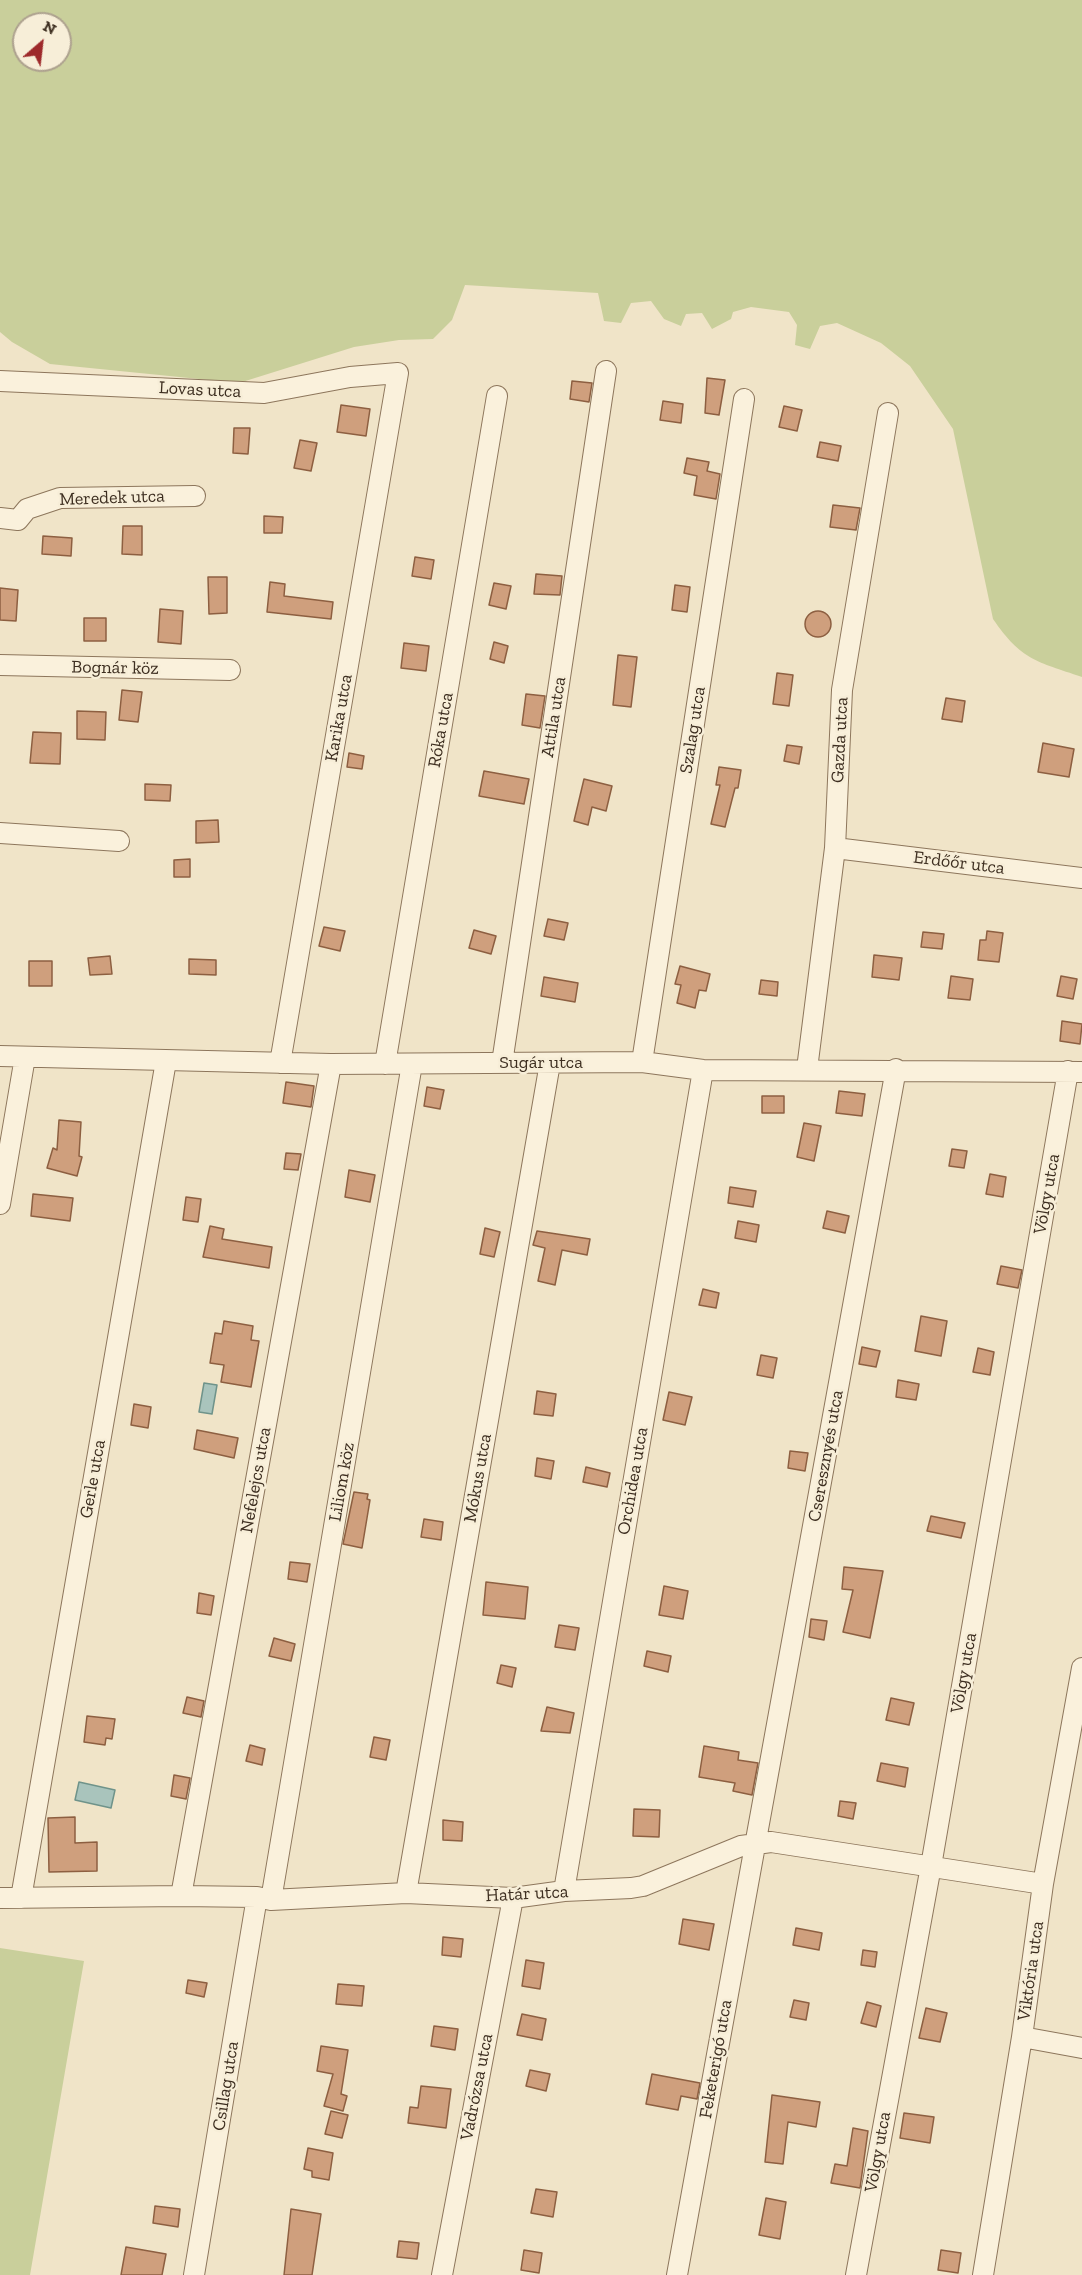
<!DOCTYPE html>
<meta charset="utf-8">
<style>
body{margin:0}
#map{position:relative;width:1082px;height:2275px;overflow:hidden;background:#f0e4c8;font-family:"Zilla Slab",serif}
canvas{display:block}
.north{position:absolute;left:12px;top:12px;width:60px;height:60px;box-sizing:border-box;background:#f7eed8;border:2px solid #ada18e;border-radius:50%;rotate:28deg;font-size:16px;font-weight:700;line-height:24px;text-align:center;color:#3d2e20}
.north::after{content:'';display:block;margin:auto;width:21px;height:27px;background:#9e2a2b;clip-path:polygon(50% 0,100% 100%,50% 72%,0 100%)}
</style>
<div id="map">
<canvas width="1082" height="2275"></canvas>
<div class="north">N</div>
</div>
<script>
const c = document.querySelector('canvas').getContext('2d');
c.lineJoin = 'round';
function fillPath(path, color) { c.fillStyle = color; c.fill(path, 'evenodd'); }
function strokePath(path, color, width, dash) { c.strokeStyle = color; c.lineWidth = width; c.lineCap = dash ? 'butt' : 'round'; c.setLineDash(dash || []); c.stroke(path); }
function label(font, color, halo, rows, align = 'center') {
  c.font = font + ' "Zilla Slab",serif'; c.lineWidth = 5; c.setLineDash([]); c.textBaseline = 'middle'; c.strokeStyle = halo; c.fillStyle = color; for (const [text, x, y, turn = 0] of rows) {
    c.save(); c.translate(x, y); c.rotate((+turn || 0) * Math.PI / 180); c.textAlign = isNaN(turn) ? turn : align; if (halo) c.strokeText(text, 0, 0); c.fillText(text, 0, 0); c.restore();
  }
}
fillPath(new Path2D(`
 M 0,0 L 1082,0 L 1082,677 C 1036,661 1022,661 993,619 L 953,429 L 910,366 L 881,343 L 837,323 L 820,326 L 810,349 L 795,345 L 797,325 L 789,312 L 751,307 L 733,312 L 731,319 L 712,329 L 702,313 L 686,314 L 681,326 L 664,319 L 651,301 L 631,303 L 621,323 L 604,321 L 598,293 L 465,285 L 452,320 L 433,339 L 399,340 L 354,347 L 239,383 L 50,364 L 12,342 L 0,332 ZM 24,24 L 60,24 L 60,60 L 24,60 Z
 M 0,1948 L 84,1961 L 30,2275 L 0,2275 Z`), '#c9cf9b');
const water = new Path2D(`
 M 204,1383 L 217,1385 L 212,1414 L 199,1412 Z
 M 79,1782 L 115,1790 L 111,1808 L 75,1800 Z`);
fillPath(water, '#a9c4bc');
strokePath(water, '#6f938a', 1.5);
const building = new Path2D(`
 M 707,378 L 725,380 L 719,415 L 705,413 Z
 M 572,381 L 592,383 L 589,402 L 570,399 Z
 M 663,401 L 683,404 L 681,423 L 660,420 Z
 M 341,405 L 370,409 L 366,436 L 337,432 Z
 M 784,406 L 802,410 L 797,431 L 779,427 Z
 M 234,428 L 250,428 L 248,454 L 233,453 Z
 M 300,440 L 317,443 L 311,471 L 294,468 Z
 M 820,442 L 841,446 L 838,461 L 817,457 Z
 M 687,458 L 709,462 L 707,471 L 720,474 L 716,499 L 694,495 L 697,476 L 684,473 Z
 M 833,505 L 860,508 L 856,530 L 830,527 Z
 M 264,516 L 283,517 L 282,533 L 264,533 Z
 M 123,526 L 142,526 L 142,555 L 122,554 Z
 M 43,536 L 72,538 L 71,556 L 42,554 Z
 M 415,557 L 434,560 L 431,579 L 412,576 Z
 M 536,574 L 562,576 L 560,595 L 534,594 Z
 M 208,577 L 227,577 L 227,613 L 209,614 Z
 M 270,582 L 285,584 L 284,596 L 333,602 L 331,619 L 267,612 Z
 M 494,583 L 511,586 L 506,609 L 489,605 Z
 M 675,585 L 690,587 L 687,612 L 672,610 Z
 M 0,588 L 18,590 L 16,621 L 0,620 Z
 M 160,609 L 183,611 L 181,644 L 158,642 Z
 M805 624a13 13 0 1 1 26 0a13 13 0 1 1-26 0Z
 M 84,618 L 106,618 L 106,641 L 84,641 Z
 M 494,642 L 508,646 L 504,663 L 490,659 Z
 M 404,643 L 429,646 L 426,671 L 401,668 Z
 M 618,655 L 637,657 L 631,707 L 613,705 Z
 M 777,673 L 793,675 L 789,706 L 773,704 Z
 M 122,690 L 142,692 L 138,722 L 119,720 Z
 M 526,694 L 545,696 L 540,728 L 522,725 Z
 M 946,698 L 965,701 L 962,722 L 942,719 Z
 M 77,711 L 106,712 L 105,740 L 77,739 Z
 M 33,732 L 61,733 L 60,764 L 30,763 Z
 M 1043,743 L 1074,749 L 1069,777 L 1038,772 Z
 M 787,745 L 802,747 L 799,764 L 784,761 Z
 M 349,753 L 364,756 L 362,769 L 347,767 Z
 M 719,767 L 741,770 L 738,788 L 735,788 L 725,827 L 711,824 L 720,785 L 716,785 Z
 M 484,771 L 529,779 L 524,804 L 479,796 Z
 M 584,779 L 612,786 L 606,811 L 592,807 L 588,825 L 574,821 Z
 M 145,784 L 171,785 L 170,801 L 145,800 Z
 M 218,820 L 219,842 L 196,843 L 196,821 Z
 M 190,859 L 190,877 L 174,877 L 174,860 Z
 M 548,919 L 568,923 L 564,940 L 544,936 Z
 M 324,927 L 345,931 L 340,951 L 319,946 Z
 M 474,930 L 496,936 L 491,954 L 469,948 Z
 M 987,931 L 1003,933 L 999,962 L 978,960 L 980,940 L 986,940 Z
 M 923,932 L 944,934 L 942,949 L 921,947 Z
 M 874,955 L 902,958 L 899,980 L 872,977 Z
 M 110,956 L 112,974 L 90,975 L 88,958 Z
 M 189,959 L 216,960 L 216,975 L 189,974 Z
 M 29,961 L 52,961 L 52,986 L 29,986 Z
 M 680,966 L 710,974 L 706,991 L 699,990 L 695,1008 L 677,1003 L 681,985 L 675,984 Z
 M 951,976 L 973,979 L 970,1000 L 948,998 Z
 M 1061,976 L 1077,979 L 1073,999 L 1057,996 Z
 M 544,977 L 578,983 L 575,1002 L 541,996 Z
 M 761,980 L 778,982 L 777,996 L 759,994 Z
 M 1062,1021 L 1082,1024 L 1080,1044 L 1060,1041 Z
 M 286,1082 L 314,1086 L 311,1107 L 283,1103 Z
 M 427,1087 L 444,1090 L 440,1109 L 424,1106 Z
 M 839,1091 L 865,1094 L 862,1116 L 836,1113 Z
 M 762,1096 L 784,1096 L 784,1113 L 762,1113 Z
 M 59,1120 L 81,1122 L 79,1156 L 82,1157 L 77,1176 L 47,1168 L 53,1148 L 57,1150 Z
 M 804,1123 L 821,1126 L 814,1161 L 797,1157 Z
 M 952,1149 L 967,1151 L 964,1168 L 949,1166 Z
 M 286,1153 L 301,1154 L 298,1170 L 284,1169 Z
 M 349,1170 L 375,1175 L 370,1202 L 345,1197 Z
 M 990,1174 L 1006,1177 L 1003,1197 L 986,1194 Z
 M 730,1187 L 756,1191 L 753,1207 L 728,1203 Z
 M 33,1194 L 73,1198 L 70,1221 L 31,1216 Z
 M 186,1197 L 201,1199 L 198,1222 L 183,1220 Z
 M 827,1211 L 849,1216 L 845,1233 L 823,1228 Z
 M 738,1221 L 759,1225 L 756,1242 L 735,1238 Z
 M 210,1226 L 224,1229 L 222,1239 L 272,1247 L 269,1268 L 203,1257 Z
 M 485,1228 L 500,1232 L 494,1257 L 480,1254 Z
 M 537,1231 L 590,1239 L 587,1255 L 562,1250 L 555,1285 L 538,1281 L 545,1248 L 533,1245 Z
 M 1001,1266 L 1022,1270 L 1018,1288 L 997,1284 Z
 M 703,1289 L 719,1293 L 716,1308 L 699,1305 Z
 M 921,1316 L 947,1321 L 941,1356 L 915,1351 Z
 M 224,1321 L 253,1326 L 251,1340 L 259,1341 L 251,1387 L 221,1382 L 224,1365 L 210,1363 L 215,1333 L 222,1334 Z
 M 862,1347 L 880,1351 L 876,1367 L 859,1364 Z
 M 978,1348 L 994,1352 L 990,1375 L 973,1372 Z
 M 761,1355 L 777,1358 L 773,1378 L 757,1375 Z
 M 898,1380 L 919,1384 L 916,1400 L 896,1397 Z
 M 537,1391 L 556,1394 L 553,1416 L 534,1414 Z
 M 669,1392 L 692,1397 L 685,1425 L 663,1420 Z
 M 134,1404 L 151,1407 L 148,1428 L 131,1425 Z
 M 197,1430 L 238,1438 L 234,1458 L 194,1449 Z
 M 790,1451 L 808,1453 L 805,1471 L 788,1468 Z
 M 537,1458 L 554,1461 L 551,1479 L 535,1476 Z
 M 586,1467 L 610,1473 L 607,1487 L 583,1482 Z
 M 354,1492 L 368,1494 L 367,1499 L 370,1500 L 362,1548 L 343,1544 Z
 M 931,1516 L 965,1523 L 961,1538 L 927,1531 Z
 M 424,1519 L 443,1522 L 441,1540 L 421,1537 Z
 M 290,1562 L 310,1564 L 307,1582 L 288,1579 Z
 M 844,1567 L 883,1571 L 870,1638 L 843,1632 L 853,1590 L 842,1589 Z
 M 486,1582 L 528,1587 L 525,1619 L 483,1615 Z
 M 664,1586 L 688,1591 L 683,1619 L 659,1615 Z
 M 199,1593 L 214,1596 L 211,1615 L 197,1613 Z
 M 811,1619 L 827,1621 L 824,1640 L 809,1637 Z
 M 559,1625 L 579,1628 L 575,1650 L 555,1647 Z
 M 274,1638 L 295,1644 L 291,1661 L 269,1656 Z
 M 647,1651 L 671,1656 L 668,1672 L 644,1666 Z
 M 501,1665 L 516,1668 L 512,1687 L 497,1683 Z
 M 187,1697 L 204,1701 L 201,1717 L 183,1713 Z
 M 891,1698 L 914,1703 L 909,1725 L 886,1720 Z
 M 547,1707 L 574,1713 L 570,1733 L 541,1731 Z
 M 87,1716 L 115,1719 L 112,1739 L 106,1738 L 105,1745 L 84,1742 Z
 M 374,1737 L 390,1740 L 386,1760 L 370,1757 Z
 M 250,1745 L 265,1749 L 262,1765 L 246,1761 Z
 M 704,1746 L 739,1752 L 738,1760 L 758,1763 L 752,1795 L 733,1791 L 735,1783 L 699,1777 Z
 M 881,1763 L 908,1768 L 905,1787 L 877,1781 Z
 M 174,1775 L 190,1778 L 186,1799 L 171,1796 Z
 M 840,1801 L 856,1803 L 853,1819 L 838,1816 Z
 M 634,1809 L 660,1810 L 659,1837 L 633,1836 Z
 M 75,1817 L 75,1843 L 97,1842 L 97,1871 L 49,1872 L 48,1818 Z
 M 443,1820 L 463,1822 L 462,1841 L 443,1840 Z
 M 683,1919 L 714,1924 L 709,1950 L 679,1944 Z
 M 796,1928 L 822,1933 L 819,1950 L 793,1945 Z
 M 443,1937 L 463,1939 L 461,1957 L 442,1955 Z
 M 863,1950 L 877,1952 L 875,1967 L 861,1965 Z
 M 526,1960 L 544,1963 L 540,1989 L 522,1986 Z
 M 188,1980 L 207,1983 L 204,1997 L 186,1993 Z
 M 338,1984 L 364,1986 L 362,2006 L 336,2004 Z
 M 794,2000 L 809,2003 L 806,2020 L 790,2017 Z
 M 867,2002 L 881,2006 L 876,2027 L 861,2023 Z
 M 926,2008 L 947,2013 L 940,2042 L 919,2038 Z
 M 522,2014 L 546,2019 L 542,2040 L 517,2035 Z
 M 434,2026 L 458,2029 L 455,2050 L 431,2046 Z
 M 321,2046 L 348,2050 L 341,2094 L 347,2096 L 343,2111 L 324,2106 L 333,2074 L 317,2071 Z
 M 530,2070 L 550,2074 L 546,2091 L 526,2086 Z
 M 652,2074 L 700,2083 L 697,2099 L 681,2096 L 678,2110 L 646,2104 Z
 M 421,2086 L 451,2089 L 446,2128 L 408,2123 L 410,2107 L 418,2108 Z
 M 772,2095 L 820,2102 L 816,2127 L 788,2122 L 783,2164 L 765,2162 Z
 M 331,2111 L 348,2115 L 342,2138 L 325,2134 Z
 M 904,2113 L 934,2117 L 930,2143 L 900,2138 Z
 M 853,2128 L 868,2131 L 860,2188 L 831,2183 L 835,2164 L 847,2166 Z
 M 308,2148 L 333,2153 L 329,2180 L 312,2177 L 312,2171 L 304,2169 Z
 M 536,2189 L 557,2192 L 553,2217 L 531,2213 Z
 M 766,2198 L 786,2202 L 780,2239 L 759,2235 Z
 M 155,2206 L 180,2209 L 178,2227 L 153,2223 Z
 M 291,2209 L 321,2214 L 312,2275 L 284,2275 Z
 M 399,2241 L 419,2243 L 417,2259 L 397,2257 Z
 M 126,2247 L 166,2254 L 162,2275 L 121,2275 Z
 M 524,2250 L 542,2253 L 539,2273 L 521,2270 Z
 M 941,2250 L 961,2253 L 958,2273 L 938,2270 Z`);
fillPath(building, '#cf9f7d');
strokePath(building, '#8d5f41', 1.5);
const minor = new Path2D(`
 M 0,381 L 264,393 L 350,377 L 398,373 L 280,1063
 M 0,518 L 18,520 L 27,509 L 60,498 L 195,496
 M 0,665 L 230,670
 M 0,833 L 119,841
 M 835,848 L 1082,878
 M 0,1056 L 331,1064 L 642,1062 L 703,1070 L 1082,1072
 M 642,1062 L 744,399
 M 502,1063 L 606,371
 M 385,1064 L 497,396
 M 807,1069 L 835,848 L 842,690 L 888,413
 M 0,1204 L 25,1057
 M 564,1891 L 703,1070
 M 406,1893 L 550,1063
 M 181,1896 L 331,1064
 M 0,1898 L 181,1896 L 257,1897 L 271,1900 L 406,1893 L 513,1898 L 564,1891 L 631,1888 L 643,1886 L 741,1846 L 771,1842 L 1043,1884
 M 21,1898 L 166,1061
 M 271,1900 L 412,1064
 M 1022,2037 L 1082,2048
 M 194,2275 L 257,1897
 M 442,2275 L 513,1898
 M 677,2275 L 896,1069
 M 856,2275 L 931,1866 L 1068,1071
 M 983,2275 L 1022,2037 L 1043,1884 L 1082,1668`);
strokePath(minor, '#8d765c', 22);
strokePath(minor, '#faf1dc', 20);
label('18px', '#3d2e20', '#f7eed8', [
 ["Lovas utca",200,390,3],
 ["Meredek utca",112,498,-2],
 ["Bognár köz",115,668,1],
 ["Attila utca",554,717,-81],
 ["Karika utca",339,718,-80],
 ["Róka utca",441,730,-80],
 ["Szalag utca",693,730,-81],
 ["Gazda utca",840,740,-87],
 ["Erdőőr utca",959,863,7],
 ["Sugár utca",541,1063],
 ["Völgy utca",1047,1194,-80],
 ["Cseresznyés utca",826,1456,-80],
 ["Mókus utca",478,1478,-80],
 ["Gerle utca",93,1479,-80],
 ["Nefelejcs utca",256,1480,-80],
 ["Orchidea utca",633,1481,-80],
 ["Liliom köz",342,1482,-80],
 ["Völgy utca",964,1673,-80],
 ["Határ utca",527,1894,-3],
 ["Viktória utca",1031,1971,-82],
 ["Feketerigó utca",716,2059,-80],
 ["Csillag utca",226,2086,-81],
 ["Vadrózsa utca",477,2087,-79],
 ["Völgy utca",878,2152,-80]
]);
</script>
